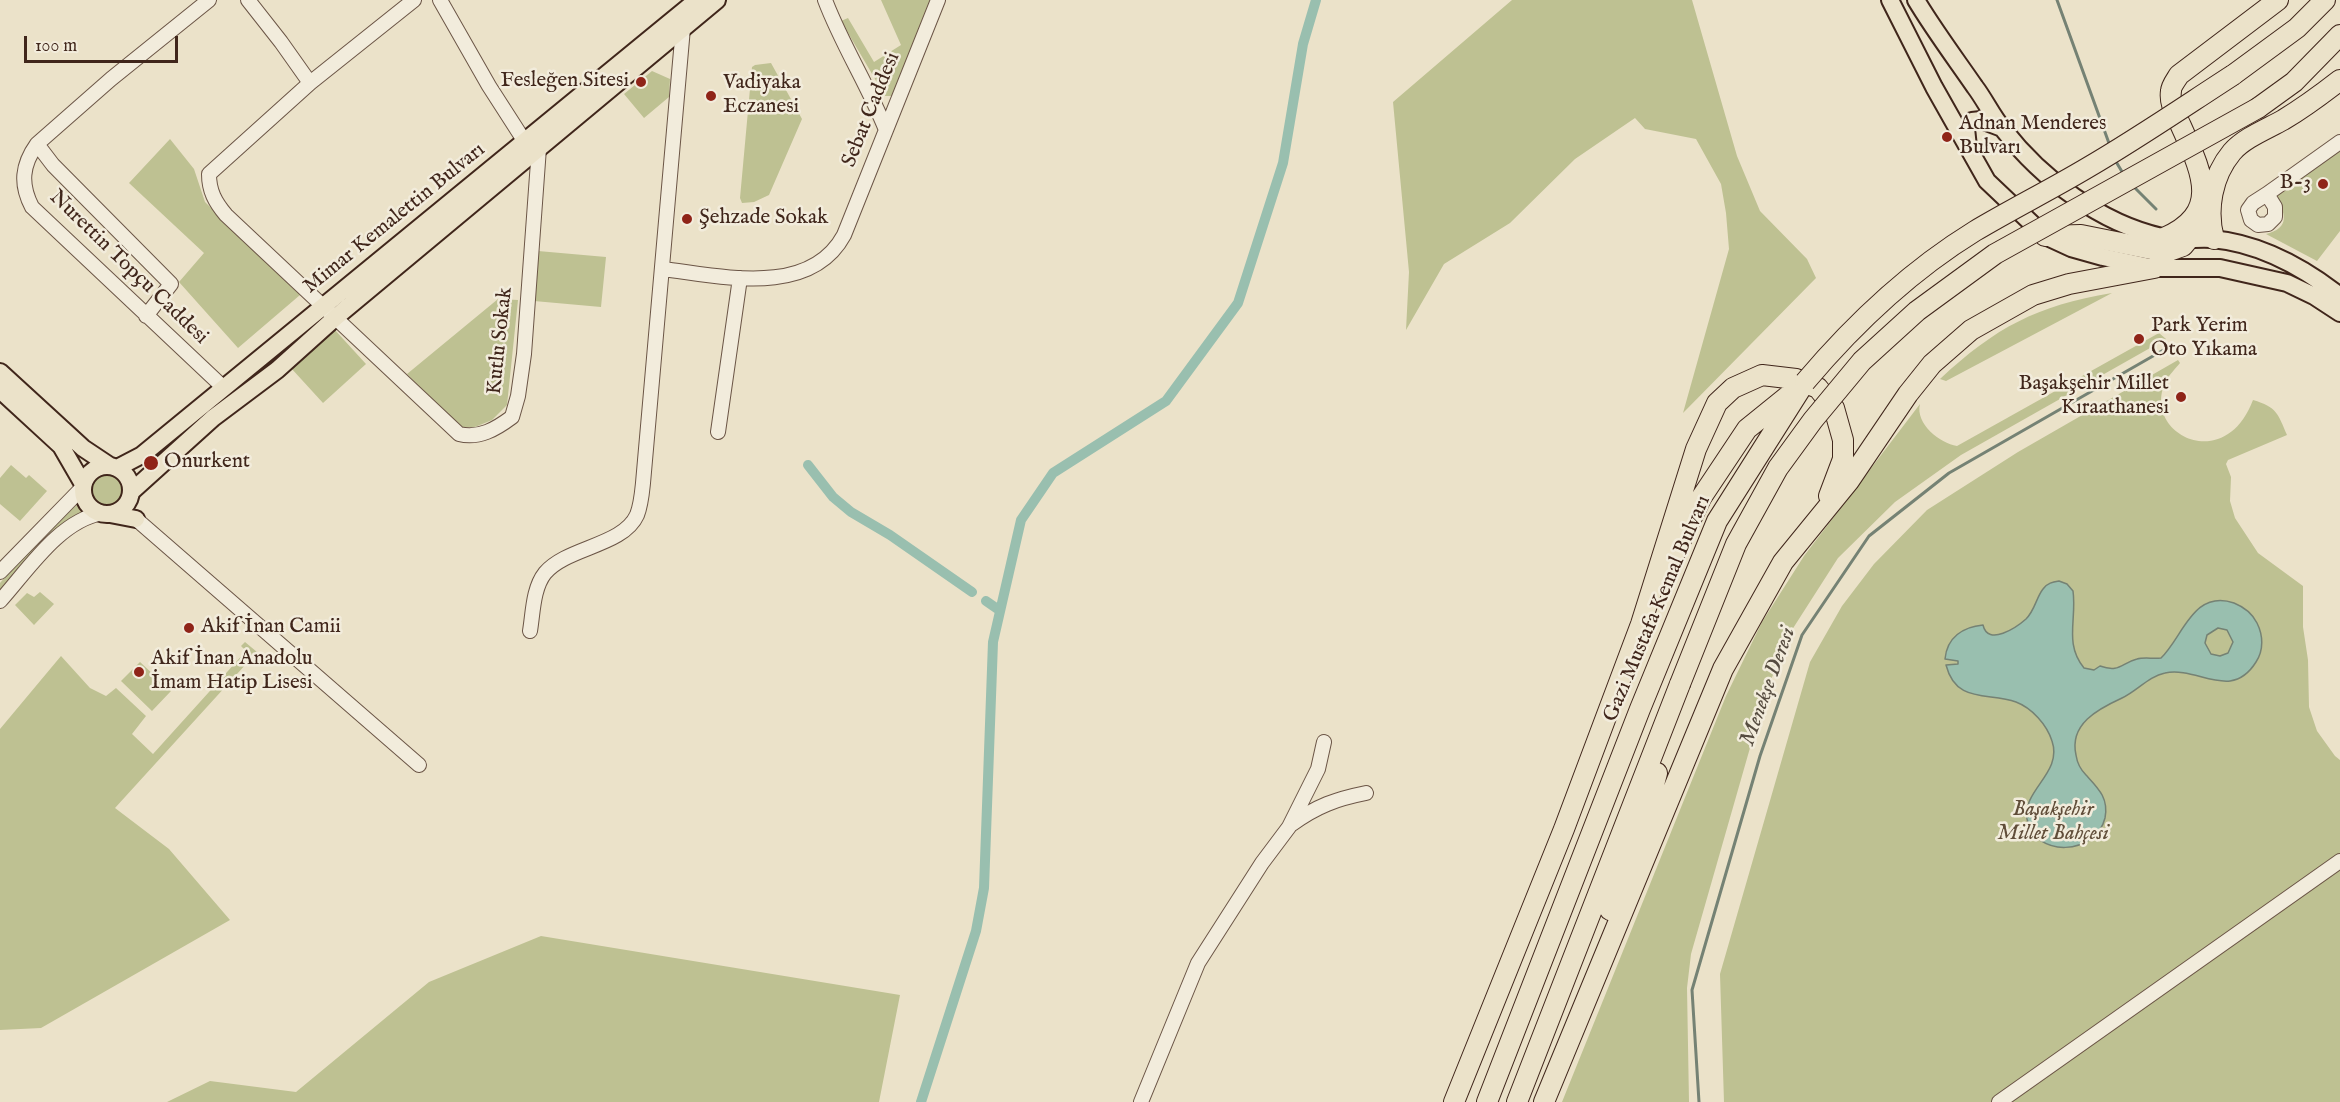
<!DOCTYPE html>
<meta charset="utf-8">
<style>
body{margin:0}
#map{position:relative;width:2340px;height:1102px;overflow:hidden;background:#ebe2c9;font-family:"IM FELL English",serif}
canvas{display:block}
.scale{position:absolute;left:24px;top:36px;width:154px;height:27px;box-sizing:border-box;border:3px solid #40261b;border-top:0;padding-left:8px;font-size:18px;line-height:21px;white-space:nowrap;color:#40261b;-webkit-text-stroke:4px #f2ecdc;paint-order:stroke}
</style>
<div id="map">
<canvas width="2340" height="1102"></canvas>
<div class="scale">100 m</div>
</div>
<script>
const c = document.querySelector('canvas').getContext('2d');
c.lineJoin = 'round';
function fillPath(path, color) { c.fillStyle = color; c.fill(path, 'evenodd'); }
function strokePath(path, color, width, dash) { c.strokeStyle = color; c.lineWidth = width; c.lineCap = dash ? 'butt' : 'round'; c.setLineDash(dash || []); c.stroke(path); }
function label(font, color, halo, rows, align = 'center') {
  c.font = font + ' "IM FELL English",serif'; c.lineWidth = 5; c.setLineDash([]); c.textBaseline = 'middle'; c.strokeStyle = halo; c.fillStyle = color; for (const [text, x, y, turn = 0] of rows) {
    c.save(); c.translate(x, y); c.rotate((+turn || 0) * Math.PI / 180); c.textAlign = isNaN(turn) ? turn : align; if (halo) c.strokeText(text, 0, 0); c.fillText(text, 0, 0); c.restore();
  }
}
fillPath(new Path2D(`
 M 881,0 L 930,0 L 892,96 L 885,96 L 841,21 L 848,18 L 874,62 L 901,45 Z
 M 1512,0 L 1692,0 L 1737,156 L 1760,211 L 1807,259 L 1816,278 L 1683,413 L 1729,249 L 1726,213 L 1721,184 L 1696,139 L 1645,129 L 1635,118 L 1575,159 L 1510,223 L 1444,264 L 1406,330 L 1409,272 L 1393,102 Z
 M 771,63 L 802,119 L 769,195 L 754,202 L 742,203 L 740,198 L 752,67 L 755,65 Z
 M 652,71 L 670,79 L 669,97 L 644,118 L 624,94 Z
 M 170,139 L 194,169 L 205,202 L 300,295 L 238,348 L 179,282 L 204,253 L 129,183 Z
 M 2340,149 L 2340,231 L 2317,261 L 2266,234 C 2291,228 2286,212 2274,195 Z
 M 538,251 L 606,257 L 601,307 L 534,301 Z
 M 2112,293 L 1946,381 L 1940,379 C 1996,327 2036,306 2112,293 Z
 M 498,299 L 518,300 L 507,405 L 492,420 L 475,427 L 458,427 L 407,374 Z
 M 334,329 L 366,364 L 323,403 L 291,368 Z
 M 2159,333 L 2166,339 L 1961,455 L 1895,502 L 1838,558 L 1790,633 L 1766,692 L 1691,954 L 1687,988 L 1689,1102 L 1562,1102 L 1726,696 L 1762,622 L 1804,556 L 1920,404 C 1915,424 1940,443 1957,446 Z
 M 2178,360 L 2180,363 C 2176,368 2169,375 2166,381 C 2140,432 2224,477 2253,400 C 2277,407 2278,414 2287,435 L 2228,460 L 2226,464 L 2231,477 L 2230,501 L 2235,518 L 2258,553 L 2303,586 L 2303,627 L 2308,660 L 2309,707 L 2317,731 L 2335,756 L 2340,760 L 2340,1102 L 1724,1102 L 1720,974 L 1810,662 L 1842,606 L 1874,564 L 1927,510 L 2018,452 Z
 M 11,465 L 26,478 L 29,475 L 47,491 L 20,521 L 0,504 L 0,478 Z
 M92 490a15 15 0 1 1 30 0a15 15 0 1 1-30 0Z
 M 79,503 L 85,512 L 0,595 L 0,583 L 42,536 Z
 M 40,592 L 54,604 L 34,625 L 15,605 L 27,593 L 34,597 Z
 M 245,642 L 257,652 L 115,808 L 169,849 L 230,920 L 41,1028 L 0,1030 L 0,729 L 61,656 L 90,688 L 106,696 L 116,688 L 146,716 L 132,734 L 153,754 L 246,651 L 241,646 Z
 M 140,662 L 171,691 L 152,711 L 121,681 Z
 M 541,936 L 900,995 L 879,1102 L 167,1102 L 210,1081 L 296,1092 L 429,982 Z`), '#bec192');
const water = new Path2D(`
 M 2059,581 L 2067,584 L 2073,591 C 2077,619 2064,644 2084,668 L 2094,670 L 2100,666 C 2120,673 2121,663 2137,659 C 2144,657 2153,659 2161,658 C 2183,637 2193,589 2234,603 C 2244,607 2252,613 2257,623 C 2263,635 2264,650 2256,662 C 2231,702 2198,666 2165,673 C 2149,676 2137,691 2122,698 C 2098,709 2069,724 2076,755 C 2077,762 2081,770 2086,775 C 2098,788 2109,798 2105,818 C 2096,855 2035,859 2027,819 C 2022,790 2063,773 2052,741 C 2047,725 2032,708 2016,702 C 1988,692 1956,704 1946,665 L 1958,664 L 1958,661 L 1945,659 C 1947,637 1963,627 1983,625 C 1988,647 2017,627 2026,619 C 2035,610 2036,598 2043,589 C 2047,583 2053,582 2059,581 ZM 2218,628 L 2227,630 L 2233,642 L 2228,653 L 2220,656 L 2211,654 L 2205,643 L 2207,635 Z`);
fillPath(water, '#99bfaf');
strokePath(water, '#758274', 1.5);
strokePath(new Path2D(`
 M 2057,0 L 2110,146
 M 2115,160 L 2124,175
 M 2132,185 L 2156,209
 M 1699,1102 L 1692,990 L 1760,756 L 1802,635 L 1869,536 L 1949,473 L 2167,348`), '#758274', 3);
strokePath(new Path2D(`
 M 808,465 L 833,497 L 851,512 L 890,535 L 972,592
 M 986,601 L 999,610
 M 921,1102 L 976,931 L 984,888 L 993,642 L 1021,520 L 1053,473 L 1166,401 L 1238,303 L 1283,163 L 1303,44 L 1316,0`), '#99bfaf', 10);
const minor = new Path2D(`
 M 209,0 L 111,79 L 37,144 C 22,165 20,184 32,207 L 224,388
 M 248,0 L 281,42 L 310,83
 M 414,0 L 310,83 L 209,174 C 209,191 215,202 226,215 L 459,434 C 479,439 496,429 512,417 L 518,396 L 524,354 L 539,148
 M 440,0 L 489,86 L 525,142
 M 825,0 C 842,45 868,85 886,130
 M 37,144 L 53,165 L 171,284 L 146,316
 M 2267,194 L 2275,207 L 2275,217 L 2268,224 L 2258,225 L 2251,220 L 2248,210 L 2253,203 Z
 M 2267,194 L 2340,142
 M 663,269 C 721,276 810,298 844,235 L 938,0
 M 718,432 L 740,278
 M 136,519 L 419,765
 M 0,572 L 83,487
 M 0,601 C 28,570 59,521 102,513
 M 530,631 C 533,613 533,588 545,573 C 567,547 623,546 637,515 C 641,505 642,493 643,483 L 683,28
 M 1292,824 C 1317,806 1336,799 1366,793
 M 1141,1102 L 1198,963 L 1262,863 L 1289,827 L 1318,769 L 1324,742
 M 1999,1102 L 2340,861`);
const major = new Path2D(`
 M 1890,0 L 1934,87 L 1987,181 L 2045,236 L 2071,248 L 2103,257 L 2154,268 L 2220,268 L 2287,283 L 2314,296 L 2340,313
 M 1916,0 C 1934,30 1955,58 1975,87 C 1985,100 1992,116 2003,129 C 2042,179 2100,223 2162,237 C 2178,241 2196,238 2212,239 C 2259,243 2304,268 2340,296
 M 1968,147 L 1966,128 L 1972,121 L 1981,120 L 2002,128
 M 0,372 L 83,448 L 110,466
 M 0,390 L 61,446 L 83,484
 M83 490a24 24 0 1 1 48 0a24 24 0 1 1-48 0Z
 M 117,468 L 142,455 L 697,0
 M 131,492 L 213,418 L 277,370 L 336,317 L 717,0
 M 110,514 L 136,519`);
const highway = new Path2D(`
 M 2233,75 L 2297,28 L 2325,0
 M 2258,108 L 2294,82 L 2340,35
 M 2045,236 L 2081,235 L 2166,252 L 2183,246 L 2202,223
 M 2164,238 C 2223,212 2201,171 2181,126 C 2176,115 2169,104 2171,91 C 2171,86 2176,80 2179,75 L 2278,0
 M 2214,239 C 2206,210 2212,176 2232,152 C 2244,138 2267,129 2283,120 C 2303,108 2322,94 2340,80
 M 1671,561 L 1701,498 L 1747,429 L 1794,391
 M 1610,910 L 1650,800 L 1657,773
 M 1454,1102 L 1564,829 L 1641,624 L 1696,449 L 1717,403 L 1733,388 L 1762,375 L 1796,379 L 1818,388 L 1834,408 L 1843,440 L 1843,459 L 1829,496
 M 1487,1102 L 1640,709 L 1717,521 L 1805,382
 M 1517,1102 L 1680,684
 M 1544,1102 L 1723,669 L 1783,562 L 1849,481 L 1908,394 L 1932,364 L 1971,330 L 2033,295 L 2069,284 L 2154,268`);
strokePath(minor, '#6b5546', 16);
strokePath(major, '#40261b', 20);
strokePath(highway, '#40261b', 22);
strokePath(minor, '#f2ecdc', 14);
strokePath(major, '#ebe2c9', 16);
strokePath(highway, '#ebe2c9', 20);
const highwayBridge = new Path2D(`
 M 1805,382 C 1854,324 1910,271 1975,231 C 2012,209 2050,190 2087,168 C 2137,139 2185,106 2233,75
 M 1680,684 L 1736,544 L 1778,468 L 1813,420 L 1862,361 L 1917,311 L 1995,254 L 2258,108`);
strokePath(highwayBridge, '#40261b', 22, []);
strokePath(highwayBridge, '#ebe2c9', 20);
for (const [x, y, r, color] of [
 [641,82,6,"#8f2418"],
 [711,96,6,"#8f2418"],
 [1947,137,6,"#8f2418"],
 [2323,184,6,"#8f2418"],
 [687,219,6,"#8f2418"],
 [2139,339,6,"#8f2418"],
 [2181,397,6,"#8f2418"],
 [151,463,8,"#8f2418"],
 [189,628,6,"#8f2418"],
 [139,672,6,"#8f2418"]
]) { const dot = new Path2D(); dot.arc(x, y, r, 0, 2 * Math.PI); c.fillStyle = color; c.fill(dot); strokePath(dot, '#f2ecdc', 2); }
label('21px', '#40261b', '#f2ecdc', [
 ["Fesleğen Sitesi",629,82,"right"],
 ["Vadiyaka",723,84],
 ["Eczanesi",723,108],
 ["Adnan Menderes",1959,125],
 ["Bulvarı",1959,149],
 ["B-3",2311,184,"right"],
 ["Şehzade Sokak",699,219],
 ["Park Yerim",2151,327],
 ["Oto Yıkama",2151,351],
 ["Başakşehir Millet",2169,385,"right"],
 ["Kıraathanesi",2169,409,"right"],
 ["Onurkent",164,463],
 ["Akif İnan Camii",201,628],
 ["Akif İnan Anadolu",151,660],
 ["İmam Hatip Lisesi",151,684]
], 'left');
label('21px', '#40261b', '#f2ecdc', [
 ["Sebat Caddesi",872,110,-68],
 ["Mimar Kemalettin Bulvarı",395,219,-39],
 ["Nurettin Topçu Caddesi",128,268,44],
 ["Kutlu Sokak",501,341,-84],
 ["Gazi Mustafa Kemal Bulvarı",1658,609,-67]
]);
label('italic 21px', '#604d39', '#f2ecdc', [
 ["Başakşehir",2053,811],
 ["Millet Bahçesi",2053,835]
]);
label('italic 22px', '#564c40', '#f2ecdc', [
 ["Menekşe Deresi",1769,687,-70]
]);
</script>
